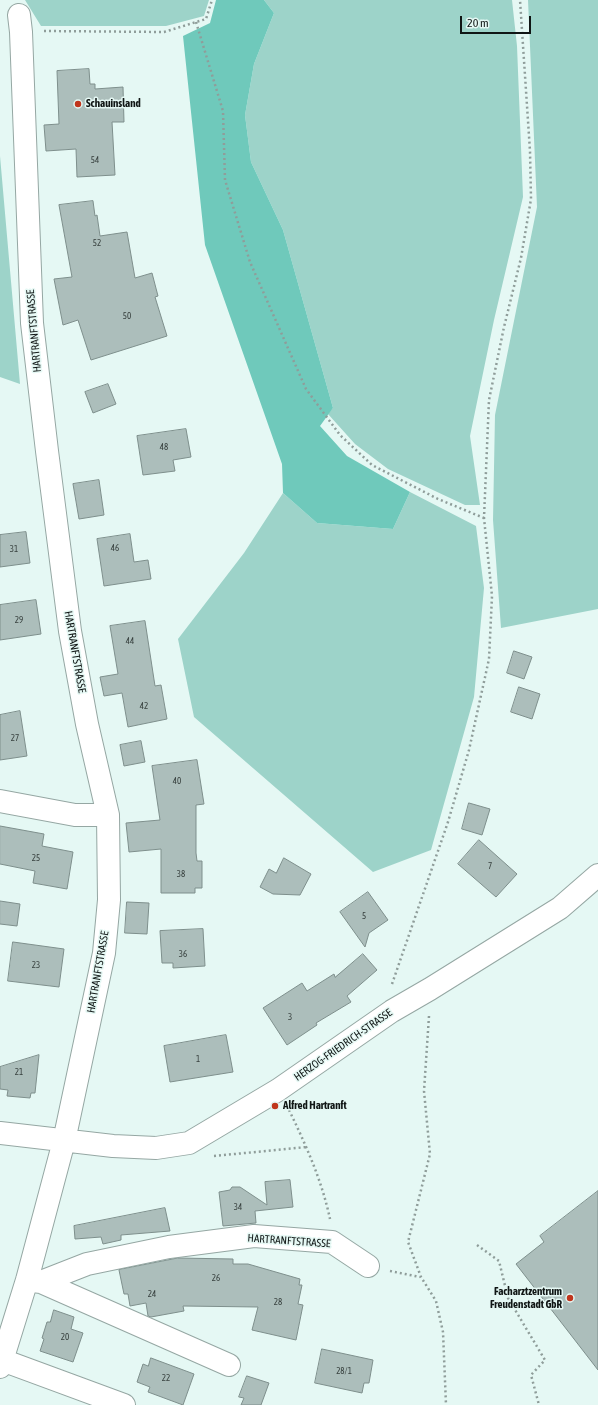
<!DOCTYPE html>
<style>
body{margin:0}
#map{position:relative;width:598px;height:1405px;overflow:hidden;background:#e5f8f4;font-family:"Asap Condensed",sans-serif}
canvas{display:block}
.scale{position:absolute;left:460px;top:16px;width:71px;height:18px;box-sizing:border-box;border:2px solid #101615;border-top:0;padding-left:5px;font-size:12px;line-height:14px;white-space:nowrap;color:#101615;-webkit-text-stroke:3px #e5f8f4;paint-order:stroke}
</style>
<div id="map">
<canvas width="598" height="1405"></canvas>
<div class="scale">20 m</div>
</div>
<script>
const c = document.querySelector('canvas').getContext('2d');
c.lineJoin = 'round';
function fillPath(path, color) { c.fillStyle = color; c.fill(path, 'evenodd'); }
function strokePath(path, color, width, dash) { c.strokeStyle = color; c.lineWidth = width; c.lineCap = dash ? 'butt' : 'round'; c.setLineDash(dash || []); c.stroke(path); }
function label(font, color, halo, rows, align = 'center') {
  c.font = font + ' "Asap Condensed",sans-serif'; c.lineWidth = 3; c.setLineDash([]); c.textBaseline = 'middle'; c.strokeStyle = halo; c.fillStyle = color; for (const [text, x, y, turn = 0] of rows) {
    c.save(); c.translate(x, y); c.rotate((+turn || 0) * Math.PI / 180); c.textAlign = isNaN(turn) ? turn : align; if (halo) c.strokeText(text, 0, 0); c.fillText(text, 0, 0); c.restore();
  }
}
fillPath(new Path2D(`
 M 25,0 L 209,0 L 204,16 L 166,26 L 41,26 Z
 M 264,0 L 512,0 L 517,46 L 523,197 L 494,320 L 470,436 L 480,505 L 465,505 L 388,469 L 355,444 L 328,414 L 333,408 L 283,230 L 251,162 L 245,115 L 254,64 L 274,13 Z
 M 528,0 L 598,0 L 598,609 L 501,628 L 493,520 L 495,415 L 537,207 Z
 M 0,156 L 20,384 L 0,377 Z
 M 410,492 L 476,526 L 484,588 L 474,697 L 431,850 L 373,872 L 194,717 L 178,639 L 244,553 L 283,493 L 317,523 L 393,529 Z`), '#9dd3c9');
fillPath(new Path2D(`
 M 216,0 L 264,0 L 274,13 L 254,64 L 245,115 L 251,162 L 283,230 L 333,408 L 320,426 L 347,456 L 410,492 L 393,529 L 317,523 L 283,493 L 282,464 L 205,245 L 183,36 L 210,23 Z`), '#6fc9bb');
const building = new Path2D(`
 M 89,69 L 90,84 L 95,84 L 95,89 L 123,87 L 124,122 L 112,122 L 115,175 L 77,177 L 76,149 L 46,151 L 44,125 L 59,124 L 57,71 Z
 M 93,201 L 95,216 L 97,215 L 100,236 L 127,232 L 135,278 L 152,273 L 158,296 L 155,297 L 167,336 L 91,360 L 78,320 L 63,325 L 54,279 L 72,277 L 59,205 Z
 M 108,384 L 116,404 L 93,413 L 85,392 Z
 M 186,429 L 191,457 L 173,460 L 175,471 L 143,475 L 137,436 Z
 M 99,480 L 104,515 L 79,519 L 73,484 Z
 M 26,532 L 30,563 L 0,567 L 0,535 Z
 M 130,534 L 134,562 L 148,560 L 151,579 L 104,586 L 97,539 Z
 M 36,600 L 41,634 L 0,640 L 0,605 Z
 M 145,621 L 155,686 L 161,685 L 167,719 L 128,727 L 122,693 L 104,696 L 100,677 L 118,674 L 110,626 Z
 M 514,651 L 532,657 L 524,679 L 507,673 Z
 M 519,687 L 540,694 L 532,719 L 511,712 Z
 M 20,711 L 27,756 L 0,760 L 0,715 Z
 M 141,741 L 145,762 L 124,766 L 120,745 Z
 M 197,760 L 204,804 L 196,805 L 196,853 L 197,861 L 202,861 L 202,888 L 195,888 L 195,893 L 161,893 L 161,849 L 129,852 L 126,823 L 160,820 L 152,766 Z
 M 469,803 L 490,809 L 482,835 L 462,829 Z
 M 0,826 L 44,834 L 42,846 L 73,852 L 67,889 L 33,883 L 35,871 L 0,864 Z
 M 479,840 L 517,874 L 496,897 L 458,864 Z
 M 284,858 L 311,874 L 300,895 L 273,894 L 260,887 L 269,869 L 276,873 Z
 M 368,892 L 388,920 L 369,933 L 365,947 L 340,912 Z
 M 0,901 L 20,904 L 17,926 L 0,924 Z
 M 127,902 L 149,903 L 147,934 L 125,933 Z
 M 203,929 L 205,966 L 173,968 L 173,963 L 162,963 L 160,931 Z
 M 13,942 L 64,949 L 59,987 L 8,981 Z
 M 363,954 L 377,970 L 347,996 L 351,1002 L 316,1023 L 317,1025 L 287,1045 L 263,1008 L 302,983 L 307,991 L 334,974 L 335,977 Z
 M 226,1035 L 233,1072 L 170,1082 L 164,1046 Z
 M 39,1055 L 35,1093 L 31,1093 L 30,1098 L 7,1096 L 8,1090 L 0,1089 L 0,1067 Z
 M 290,1180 L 293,1207 L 255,1211 L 256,1223 L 223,1226 L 219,1192 L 230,1190 L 232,1187 L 240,1187 L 267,1205 L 265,1182 Z
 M 598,1191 L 598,1370 L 516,1264 L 544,1242 L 540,1236 Z
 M 165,1208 L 170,1231 L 121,1235 L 121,1240 L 103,1244 L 101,1237 L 75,1239 L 74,1226 Z
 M 178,1258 L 233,1259 L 233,1264 L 248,1264 L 300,1279 L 299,1285 L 302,1285 L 298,1304 L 303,1305 L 296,1340 L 252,1330 L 258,1307 L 183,1306 L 184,1311 L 151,1317 L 148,1316 L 146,1303 L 130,1306 L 128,1294 L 124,1294 L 119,1270 Z
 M 54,1310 L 74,1317 L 71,1329 L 83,1333 L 73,1362 L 40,1351 L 44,1339 L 42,1338 L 47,1322 L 50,1322 Z
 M 322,1349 L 373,1360 L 369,1383 L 364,1383 L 362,1393 L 315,1383 Z
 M 151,1358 L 194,1374 L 183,1405 L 148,1392 L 150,1387 L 137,1382 L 143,1364 L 148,1366 Z
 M 247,1376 L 269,1383 L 261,1405 L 241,1405 L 244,1398 L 239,1397 Z`);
fillPath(building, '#acbebb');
strokePath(building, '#7e8f8c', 1);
const minor = new Path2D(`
 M 0,801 L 75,815 L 108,815
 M 0,1133 L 113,1146 L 156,1148 L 189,1143 L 278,1090 L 392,1011 L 430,989 L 560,908 L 598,875
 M 33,1281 L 41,1282 L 229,1365
 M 41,1282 L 87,1264 L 169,1247 L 254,1236 L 332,1242 L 368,1266
 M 2,1360 L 124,1405
 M 0,1367 L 27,1280 L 64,1141 L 104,953 L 109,900 L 108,815 L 87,724 L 70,631 L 47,451 L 32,323 L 21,32 L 19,15`);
strokePath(minor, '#95a7a3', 24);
strokePath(new Path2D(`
 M 196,22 L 223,111 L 225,180 L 250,262 L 306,389 L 340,435 L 372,465 L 438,499 L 484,518
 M 44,31 L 164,32 L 206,19 L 212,0
 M 392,984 L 448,822 L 469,750 L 489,659 L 492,596 L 484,518 L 489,400 L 504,327 L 521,258 L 531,199 L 530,151 L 520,0
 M 429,1016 L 424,1091 L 430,1154 L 408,1242 L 421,1277 L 436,1301 L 443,1332 L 446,1405
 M 289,1110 C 306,1145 322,1181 330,1219
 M 214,1156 L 307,1147
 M 477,1245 L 499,1261 L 508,1298 L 545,1360 L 531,1375 L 539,1405
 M 390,1271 L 420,1277`), '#8f9d9a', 2.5, [2, 3]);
strokePath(minor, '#fff', 22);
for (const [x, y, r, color] of [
 [78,104,4,"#c0351c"],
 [275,1106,4,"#c0351c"],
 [570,1298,4,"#c0351c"]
]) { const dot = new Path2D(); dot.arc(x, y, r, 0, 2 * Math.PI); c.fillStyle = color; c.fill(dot); strokePath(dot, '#e5f8f4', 1.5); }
label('9px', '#37403e', null, [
 ["54",95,160],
 ["52",97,243],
 ["50",127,316],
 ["48",164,447],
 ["46",115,548],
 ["31",14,549],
 ["29",19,620],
 ["44",130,641],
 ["42",144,706],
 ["27",15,738],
 ["40",177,781],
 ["25",36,858],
 ["7",490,866],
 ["38",181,874],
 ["5",364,916],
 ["36",183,954],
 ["23",36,965],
 ["3",290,1017],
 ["1",198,1059],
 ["21",19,1072],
 ["34",238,1207],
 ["26",216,1278],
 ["24",152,1294],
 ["28",278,1302],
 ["20",65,1337],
 ["28/1",344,1371],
 ["22",166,1378]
]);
label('bold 11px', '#101615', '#e5f8f4', [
 ["Schauinsland",86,104],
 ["Alfred Hartranft",283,1106],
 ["Facharztzentrum",562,1292,"right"],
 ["Freudenstadt GbR",562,1305,"right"]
], 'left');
label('11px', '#101615', '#e5f8f4', [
 ["HARTRANFTSTRASSE",34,331,-95],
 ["HARTRANFTSTRASSE",75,652,80],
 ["HARTRANFTSTRASSE",98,972,-80],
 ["HERZOG-FRIEDRICH-STRASSE",343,1045,-35],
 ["HARTRANFTSTRASSE",289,1241,4]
]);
</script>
